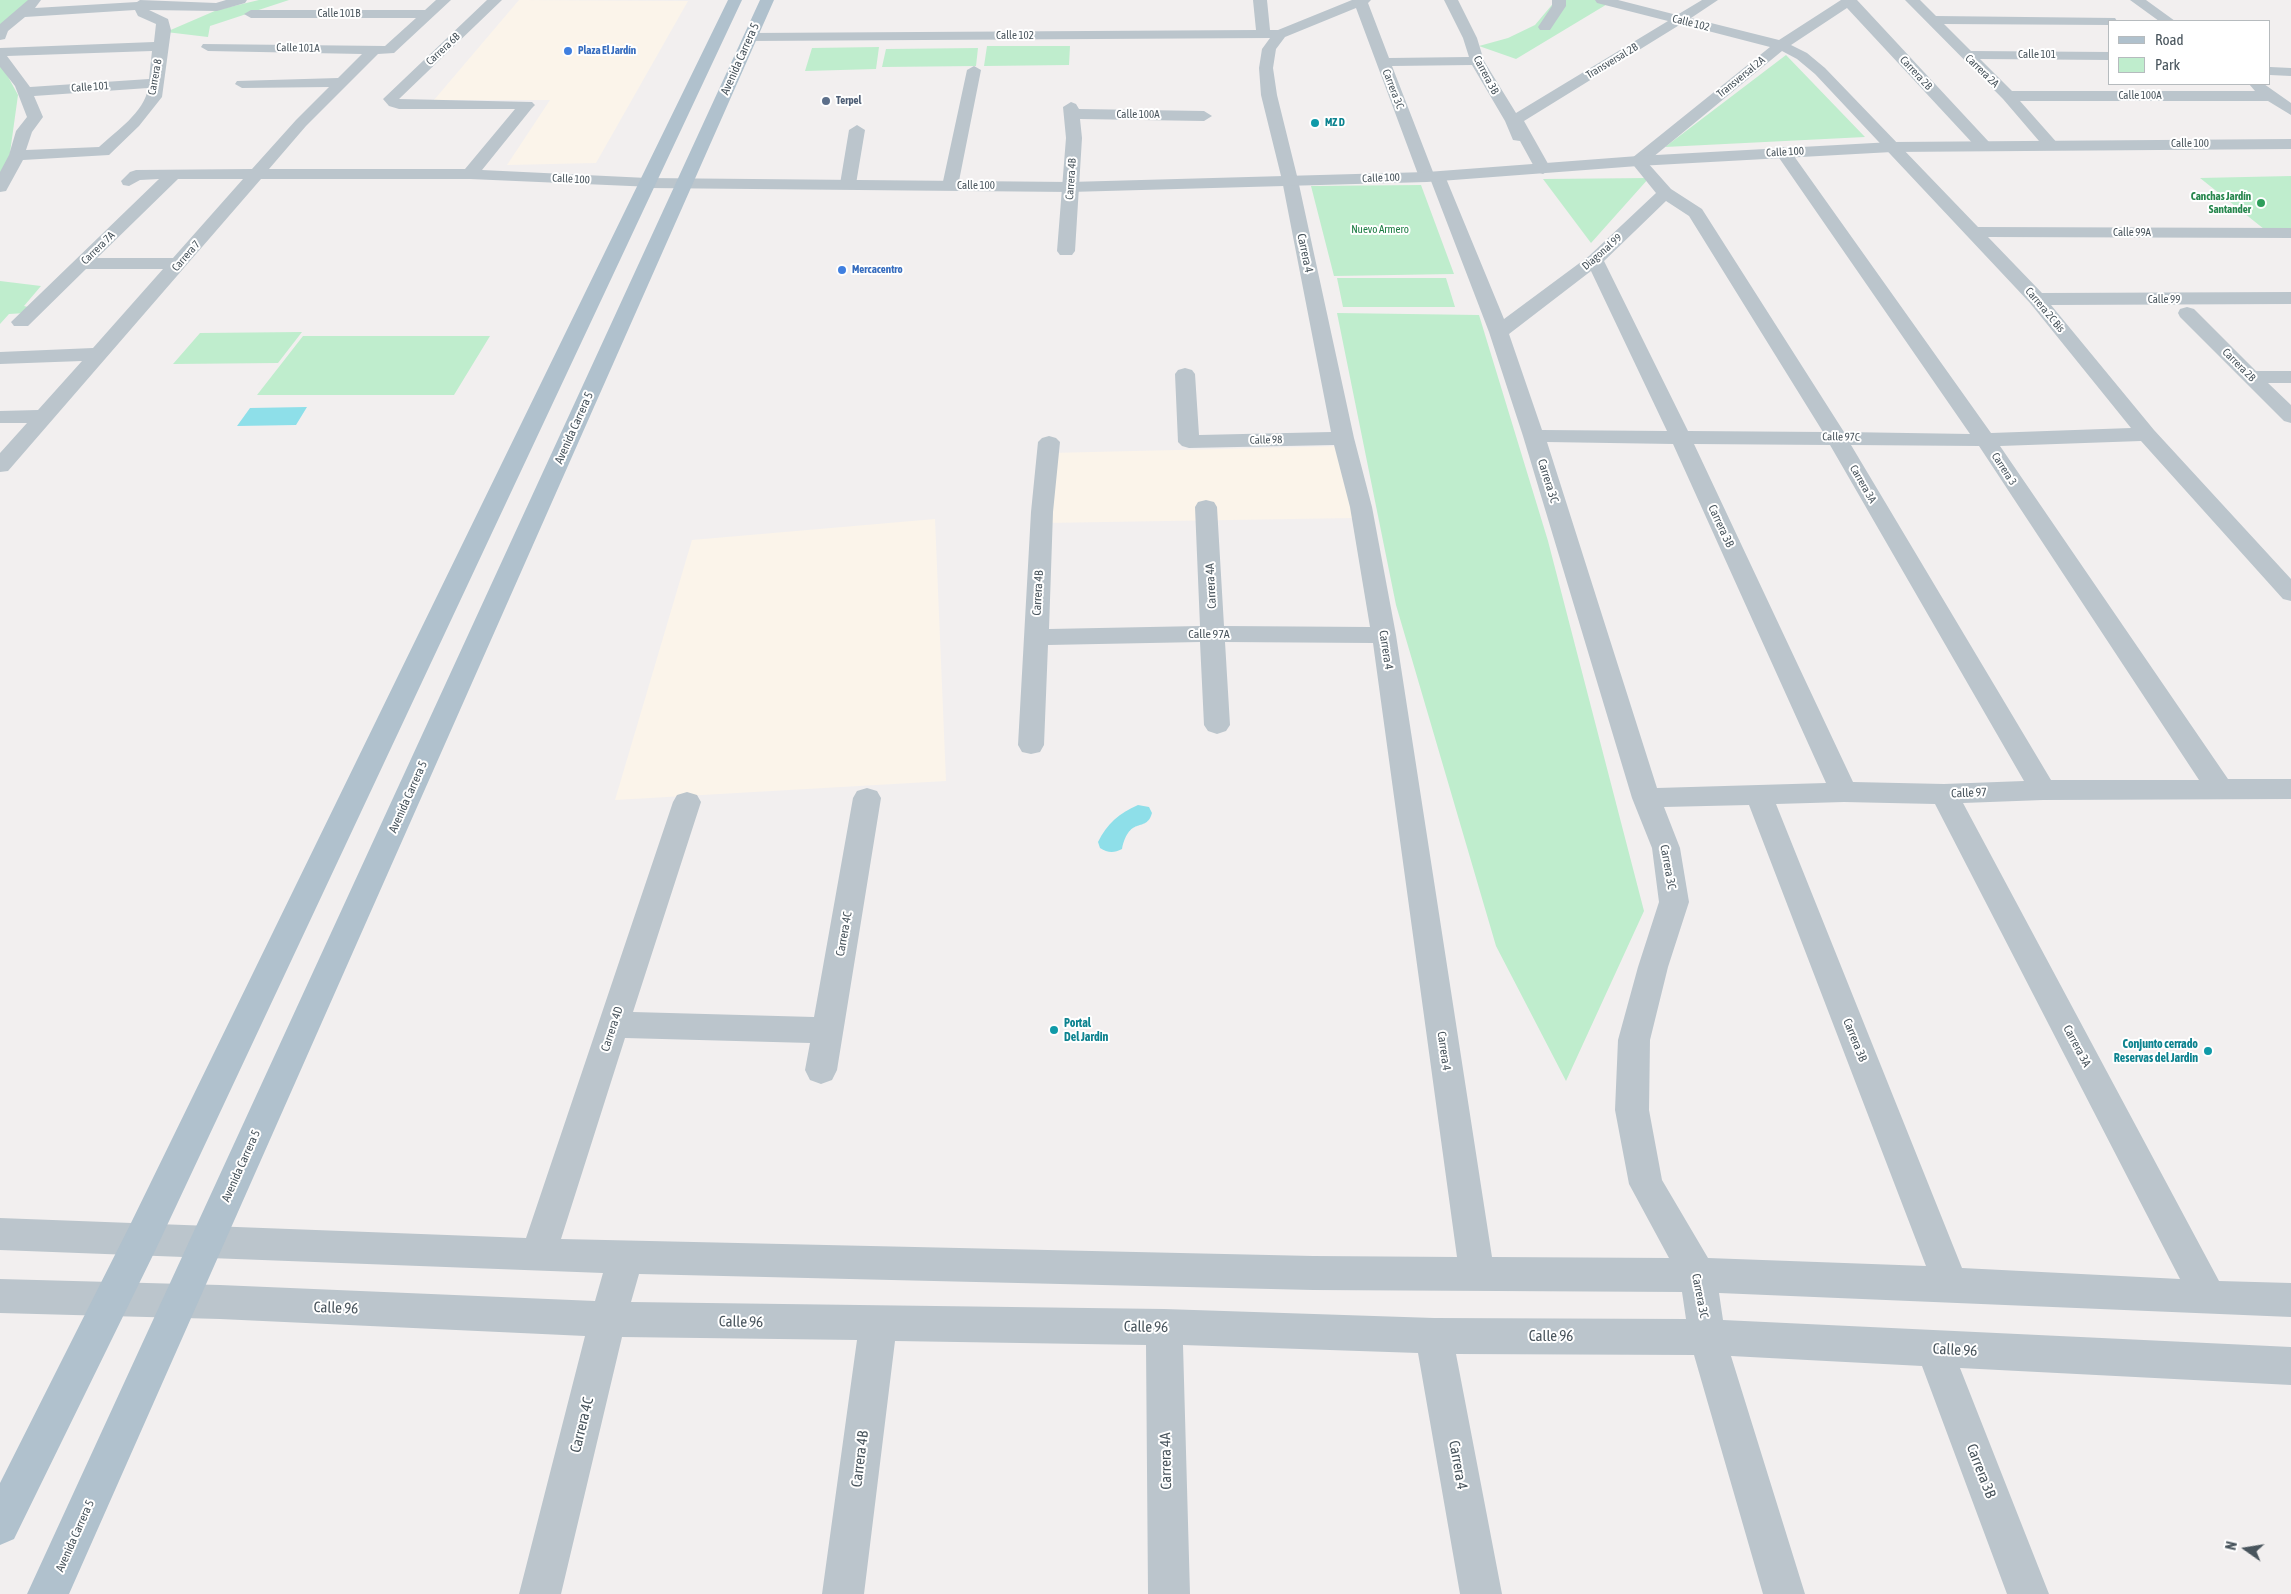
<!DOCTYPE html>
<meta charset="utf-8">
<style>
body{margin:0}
#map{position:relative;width:2291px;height:1594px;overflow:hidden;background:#f2efef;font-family:"Asap Condensed",sans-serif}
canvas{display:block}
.legend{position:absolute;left:2108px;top:20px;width:162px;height:65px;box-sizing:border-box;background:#fff;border:1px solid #b6bbbe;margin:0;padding:6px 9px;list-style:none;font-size:15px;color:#48545c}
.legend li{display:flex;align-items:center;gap:10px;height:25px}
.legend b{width:25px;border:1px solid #b6bbbe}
.north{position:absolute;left:2221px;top:1524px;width:50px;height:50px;-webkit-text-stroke:4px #fff;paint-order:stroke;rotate:283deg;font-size:14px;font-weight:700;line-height:20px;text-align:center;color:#48545c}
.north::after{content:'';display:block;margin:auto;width:18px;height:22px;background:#48545c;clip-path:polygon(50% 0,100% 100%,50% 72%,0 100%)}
</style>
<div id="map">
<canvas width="2291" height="1594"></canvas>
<ul class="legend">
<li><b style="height:6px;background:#b0c1cd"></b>Road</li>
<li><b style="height:14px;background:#bfedcd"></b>Park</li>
</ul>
<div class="north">N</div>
</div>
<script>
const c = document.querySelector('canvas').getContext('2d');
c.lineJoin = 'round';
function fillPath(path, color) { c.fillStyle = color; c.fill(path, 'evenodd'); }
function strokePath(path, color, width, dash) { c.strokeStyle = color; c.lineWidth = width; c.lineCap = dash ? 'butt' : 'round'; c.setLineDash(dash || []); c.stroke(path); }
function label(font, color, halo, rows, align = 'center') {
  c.font = font + ' "Asap Condensed",sans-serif'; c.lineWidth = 4; c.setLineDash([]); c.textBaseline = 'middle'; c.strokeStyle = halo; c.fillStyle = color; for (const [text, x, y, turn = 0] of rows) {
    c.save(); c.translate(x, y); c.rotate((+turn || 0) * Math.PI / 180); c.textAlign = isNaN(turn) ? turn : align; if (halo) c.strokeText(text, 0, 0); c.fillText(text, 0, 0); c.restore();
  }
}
fillPath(new Path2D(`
 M 519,0 L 688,1 L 596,163 L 507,165 L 550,100 L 434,100 Z
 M 1344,446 L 1353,518 L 1044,523 L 1050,453 Z
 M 935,519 L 946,781 L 615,800 L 692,540 Z`), '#fbf4ea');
fillPath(new Path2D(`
 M 0,0 L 31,0 L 0,26 Z
 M 259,0 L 289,0 L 210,26 L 208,37 L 166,32 L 217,10 Z
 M 1556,0 L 1614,0 L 1516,59 L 1479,46 L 1508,38 L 1535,25 Z
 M 987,46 L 1070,46 L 1069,65 L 984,66 Z
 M 879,47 L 876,69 L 805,71 L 812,48 Z
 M 978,48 L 976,66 L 882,67 L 886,49 Z
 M 1786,55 L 1865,137 L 1665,147 Z
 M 0,62 L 18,95 L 9,160 L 0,175 Z
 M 2291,176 L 2291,233 L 2264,229 L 2200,178 Z
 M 1649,178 L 1591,243 L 1543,179 Z
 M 1421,185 L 1454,274 L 1334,276 L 1311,186 Z
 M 1337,278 L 1446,278 L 1455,307 L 1343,307 Z
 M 0,281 L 41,286 L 24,306 L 32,308 L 26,313 L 9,314 L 0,324 Z
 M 1337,313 L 1479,315 L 1548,541 L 1644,911 L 1566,1081 L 1496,946 L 1396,605 Z
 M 302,332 L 278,363 L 173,364 L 200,333 Z
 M 303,336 L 490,336 L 454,395 L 257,395 Z`), '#bfedcd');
fillPath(new Path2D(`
 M 307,407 L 296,425 L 237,426 L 250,408 Z
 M 1138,805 L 1149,807 L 1152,813 C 1146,834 1130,814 1122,849 C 1114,853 1108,853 1100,848 L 1098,842 C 1107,824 1119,813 1138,805 Z`), '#8edfe9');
fillPath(new Path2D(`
 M 28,0 L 41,0 L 35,8 L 137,2 L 140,0 L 216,3 L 226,0 L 247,0 L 245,3 L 217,11 L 149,10 L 168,19 L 171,30 L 162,97 L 139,126 L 109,155 L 23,160 L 6,191 L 0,192 L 0,172 L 9,155 L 16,131 L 27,117 L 15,86 L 0,67 L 0,48 L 154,42 L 156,24 L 138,16 L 135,10 L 25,17 L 8,31 L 5,39 L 0,40 L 0,24 ZM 152,51 L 149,79 L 30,87 L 7,56 ZM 148,88 C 145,112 115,132 99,147 L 26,150 L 32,132 L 43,117 L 34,96 Z
 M 436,0 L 451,0 L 394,53 L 378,54 L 306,126 L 269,169 L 465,169 L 515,109 L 399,109 L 389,106 L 383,99 L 487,0 L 502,0 L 399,99 L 532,102 L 535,105 L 532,108 L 482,170 L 647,178 L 653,179 L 655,183 L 653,187 L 470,179 L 261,179 L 8,471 L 0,472 L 0,453 L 27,423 L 0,423 L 0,411 L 38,410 L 82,361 L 0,364 L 0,352 L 93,348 L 163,269 L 86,269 L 28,326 L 14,326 L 11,322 L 159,179 L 140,180 L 129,186 L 123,185 L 121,181 L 130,172 L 136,170 L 252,169 L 296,120 L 329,87 L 242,88 L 235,84 L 237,81 L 338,78 L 362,54 L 208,51 L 201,47 L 203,44 L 385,46 L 416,18 L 251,18 L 244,14 L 251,10 L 425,10 ZM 178,179 L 243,179 L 173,258 L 97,258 Z
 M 1253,0 L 1267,0 L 1270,30 L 1278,30 L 1352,0 L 1371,0 L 1368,3 L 1389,58 L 1469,57 L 1463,38 L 1444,0 L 1458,0 L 1477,38 L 1484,61 L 1516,113 L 1668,21 L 1597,3 L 1595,0 L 1618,0 L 1677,15 L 1702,0 L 1718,0 L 1691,18 L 1779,40 L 1841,0 L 1857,0 L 1989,142 L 1991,145 L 1989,148 L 1977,148 L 1847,8 L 1791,45 L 1807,53 L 1825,68 L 1978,227 L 2291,228 L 2291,238 L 1988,237 L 2042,293 L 2291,292 L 2291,304 L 2051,305 L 2154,430 L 2291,579 L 2291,601 L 2283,599 L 2141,441 L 2000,446 L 2228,779 L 2291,779 L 2291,799 L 2043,800 L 1963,803 L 2219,1281 L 2291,1283 L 2291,1317 L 1719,1293 L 1723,1320 L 2291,1347 L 2291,1385 L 1960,1368 L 2049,1594 L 2007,1594 L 1922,1366 L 1731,1356 L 1805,1594 L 1763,1594 L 1694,1355 L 1456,1354 L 1502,1594 L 1460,1594 L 1418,1353 L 1183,1345 L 1190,1594 L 1148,1594 L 1146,1345 L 895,1341 L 864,1594 L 822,1594 L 857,1340 L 622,1337 L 561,1594 L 519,1594 L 585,1336 L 220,1319 L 0,1313 L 0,1279 L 220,1285 L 595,1301 L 603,1273 L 0,1250 L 0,1218 L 526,1238 L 673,802 L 677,795 L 687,792 L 697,795 L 701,802 L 633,1012 L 814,1017 L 853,798 L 857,791 L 867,788 L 877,791 L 881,798 L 837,1070 L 832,1080 L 821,1084 L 810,1080 L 805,1070 L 810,1043 L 625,1038 L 561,1239 L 1313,1256 L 1457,1257 L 1373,643 L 1225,642 L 1230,725 L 1226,731 L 1217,734 L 1208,731 L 1204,725 L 1200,642 L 1048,645 L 1044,745 L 1040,752 L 1031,754 L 1022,752 L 1018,745 L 1031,512 L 1038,442 L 1042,438 L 1049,436 L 1056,438 L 1060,442 L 1053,512 L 1049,629 L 1200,626 L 1195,507 L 1198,502 L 1206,500 L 1214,502 L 1217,507 L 1224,626 L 1370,627 L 1350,507 L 1334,445 L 1189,448 L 1182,446 L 1178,442 L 1175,374 L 1178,370 L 1185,368 L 1192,370 L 1195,374 L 1199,435 L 1331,432 L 1282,180 L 1261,95 L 1259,68 L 1262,49 L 1270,38 L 750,41 L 743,37 L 750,33 L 1256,30 ZM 1356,8 L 1419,177 L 1421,180 L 1431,181 L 1489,332 L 1523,436 L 1632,798 L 1652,848 L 1659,902 L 1638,967 L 1618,1040 L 1615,1110 L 1629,1184 L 1669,1258 L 1492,1257 L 1396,635 L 1372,507 L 1354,438 L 1298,180 L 1277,95 L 1273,68 L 1276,49 L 1285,37 ZM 1681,24 L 1770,47 L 1632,158 L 1630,161 L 1656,193 L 1589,256 L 1504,319 L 1445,176 L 1443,173 L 1433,172 L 1392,66 L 1472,65 L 1505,121 L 1513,140 L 1520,141 L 1537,172 L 1543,174 L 1551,169 L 1524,121 ZM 1782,51 L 1797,59 L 1815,74 L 2030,303 L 2131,428 L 1991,433 L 1789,149 L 1783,147 L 1775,152 L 1970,434 L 1844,432 L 1702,209 L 1671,189 L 1647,162 ZM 1666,201 L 1689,216 L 1823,432 L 1688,431 L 1604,261 ZM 1591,271 L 1667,431 L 1542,430 L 1509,334 ZM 1547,442 L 1673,444 L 1826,783 L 1657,788 ZM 1694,444 L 1830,445 L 2024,781 L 1944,784 L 1853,782 ZM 1851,445 L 1979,446 L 2199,780 L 2051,780 ZM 1844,802 L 1935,804 L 2180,1279 L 1962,1268 L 1776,804 ZM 1749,805 L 1926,1266 L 1708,1258 L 1662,1180 L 1649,1110 L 1650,1040 L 1668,967 L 1689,902 L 1680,848 L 1664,807 ZM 639,1274 L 1313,1290 L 1682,1292 L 1686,1319 L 1434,1318 L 1164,1309 L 631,1302 Z
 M 1552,0 L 1566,0 L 1566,6 L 1550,30 L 1540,30 L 1538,27 L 1552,6 Z
 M 1905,0 L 1920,0 L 1936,16 L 2115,18 L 2117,21 L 2110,21 L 2110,25 L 1944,24 L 1971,51 L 2110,52 L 2110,60 L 1980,59 L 2012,91 L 2255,91 L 2249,84 L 2264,84 L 2291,103 L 2291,115 L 2268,101 L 2020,101 L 2059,145 L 2057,148 L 2045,148 L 2003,99 Z
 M 2130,0 L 2146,0 L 2175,21 L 2159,21 Z
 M 974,66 L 981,70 L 958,186 L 956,190 L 944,190 L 942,186 L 967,70 Z
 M 2270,67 L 2291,68 L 2291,76 L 2270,75 Z
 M 1071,102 L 1076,104 L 1079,109 L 1204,111 L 1212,116 L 1204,121 L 1080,119 L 1082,138 L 1075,251 L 1072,255 L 1060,255 L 1057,251 L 1066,138 L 1063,107 Z
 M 857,125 L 865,130 L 856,184 L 854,188 L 842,188 L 840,184 L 849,130 Z
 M 2187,307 L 2194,309 L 2256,371 L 2291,371 L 2291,383 L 2268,383 L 2291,405 L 2291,423 L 2284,421 L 2180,317 L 2178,313 L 2180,309 Z`), '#bbc5cc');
fillPath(new Path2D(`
 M 2291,139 L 2291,149 L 1892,152 L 1638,166 L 1427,182 L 1070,192 L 647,188 L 641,187 L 639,183 L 641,179 L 647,178 L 1070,182 L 1427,172 L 1638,156 L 1892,142 Z`), '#bbc5cc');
fillPath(new Path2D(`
 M 728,0 L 742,0 L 155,1251 L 14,1539 L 0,1545 L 0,1483 L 129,1227 Z
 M 760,0 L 774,0 L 69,1594 L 27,1594 Z`), '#b0c1cd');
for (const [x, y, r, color] of [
 [568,51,5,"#3f7fe0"],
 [826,101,5,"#5c6f8a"],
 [1315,123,5,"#0f9aa8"],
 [2261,203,5,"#2e9e5b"],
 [842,270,5,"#3f7fe0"],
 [1054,1030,5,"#0f9aa8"],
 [2208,1051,5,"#0f9aa8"]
]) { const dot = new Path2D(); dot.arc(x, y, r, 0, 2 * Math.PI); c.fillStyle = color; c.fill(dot); strokePath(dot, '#fff', 2); }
label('11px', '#48545c', '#fff', [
 ["Calle 101B",339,14],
 ["Calle 102",1691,23,14],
 ["Calle 102",1015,36],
 ["Calle 101A",298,48,1],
 ["Carrera 6B",443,49,-43],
 ["Calle 101",2037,55],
 ["Transversal 2B",1612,61,-31],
 ["Carrera 2A",1982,71,44],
 ["Carrera 2B",1916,73,47],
 ["Carrera 3B",1486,75,62],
 ["Carrera 8",155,77,-80],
 ["Transversal 2A",1741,77,-39],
 ["Calle 101",90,87,-4],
 ["Carrera 3C",1393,89,69],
 ["Calle 100A",2140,96],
 ["Calle 100A",1138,115],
 ["Calle 100",2190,144],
 ["Calle 100",1785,152,-3],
 ["Calle 100",1381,178,-2],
 ["Calle 100",571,179,3],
 ["Carrera 4B",1071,179,-86],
 ["Calle 100",976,186],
 ["Calle 99A",2132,233],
 ["Carrera 7A",98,248,-44],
 ["Diagonal 99",1602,252,-41],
 ["Carrera 7",186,256,-49],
 ["Calle 99",2164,300],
 ["Carrera 2C Bis",2045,310,50],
 ["Carrera 2B",2239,365,45],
 ["Calle 97C",1841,437,1],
 ["Calle 98",1266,440,-1],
 ["Carrera 3",2004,469,57],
 ["Carrera 3A",1863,484,60]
]);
label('bold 11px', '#366cbe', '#fff', [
 ["Plaza El Jardín",578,51],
 ["Mercacentro",852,270]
], 'left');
label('bold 11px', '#4e5e75', '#fff', [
 ["Terpel",836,101]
], 'left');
label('bold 11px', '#0d838f', '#fff', [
 ["MZ D",1325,123]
], 'left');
label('bold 11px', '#27864d', '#fff', [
 ["Canchas Jardín",2251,197],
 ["Santander",2251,210]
], 'right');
label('11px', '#1b7b42', '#fff', [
 ["Nuevo Armero",1380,230]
]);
label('12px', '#48545c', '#fff', [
 ["Avenida Carrera 5",740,59,-66],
 ["Carrera 4",1305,253,78],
 ["Avenida Carrera 5",574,428,-66],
 ["Carrera 3C",1548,481,73],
 ["Carrera 3B",1721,526,65],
 ["Carrera 4A",1211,586,-93],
 ["Carrera 4B",1038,593,-87],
 ["Calle 97A",1209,634],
 ["Carrera 4",1386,650,81],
 ["Calle 97",1969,793,-2],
 ["Avenida Carrera 5",408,797,-66],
 ["Carrera 3C",1668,867,80],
 ["Carrera 4C",844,934,-80],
 ["Carrera 4D",612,1029,-72],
 ["Carrera 3B",1855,1040,68],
 ["Carrera 3A",2077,1046,62],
 ["Carrera 4",1444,1051,82],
 ["Avenida Carrera 5",241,1166,-66],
 ["Carrera 3C",1700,1296,79],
 ["Avenida Carrera 5",75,1536,-66]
]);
label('bold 12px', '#0d838f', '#fff', [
 ["Portal",1064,1023],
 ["Del Jardin",1064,1037],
 ["Conjunto cerrado",2198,1044,"right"],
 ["Reservas del Jardin",2198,1058,"right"]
], 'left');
label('15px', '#48545c', '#fff', [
 ["Calle 96",336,1308,2],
 ["Calle 96",741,1322,1],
 ["Calle 96",1146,1327,1],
 ["Calle 96",1551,1336],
 ["Calle 96",1955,1350,3],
 ["Carrera 4C",582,1425,-76],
 ["Carrera 4B",860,1459,-83],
 ["Carrera 4A",1166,1461,-91],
 ["Carrera 4",1458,1465,80],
 ["Carrera 3B",1981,1471,69]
]);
</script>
